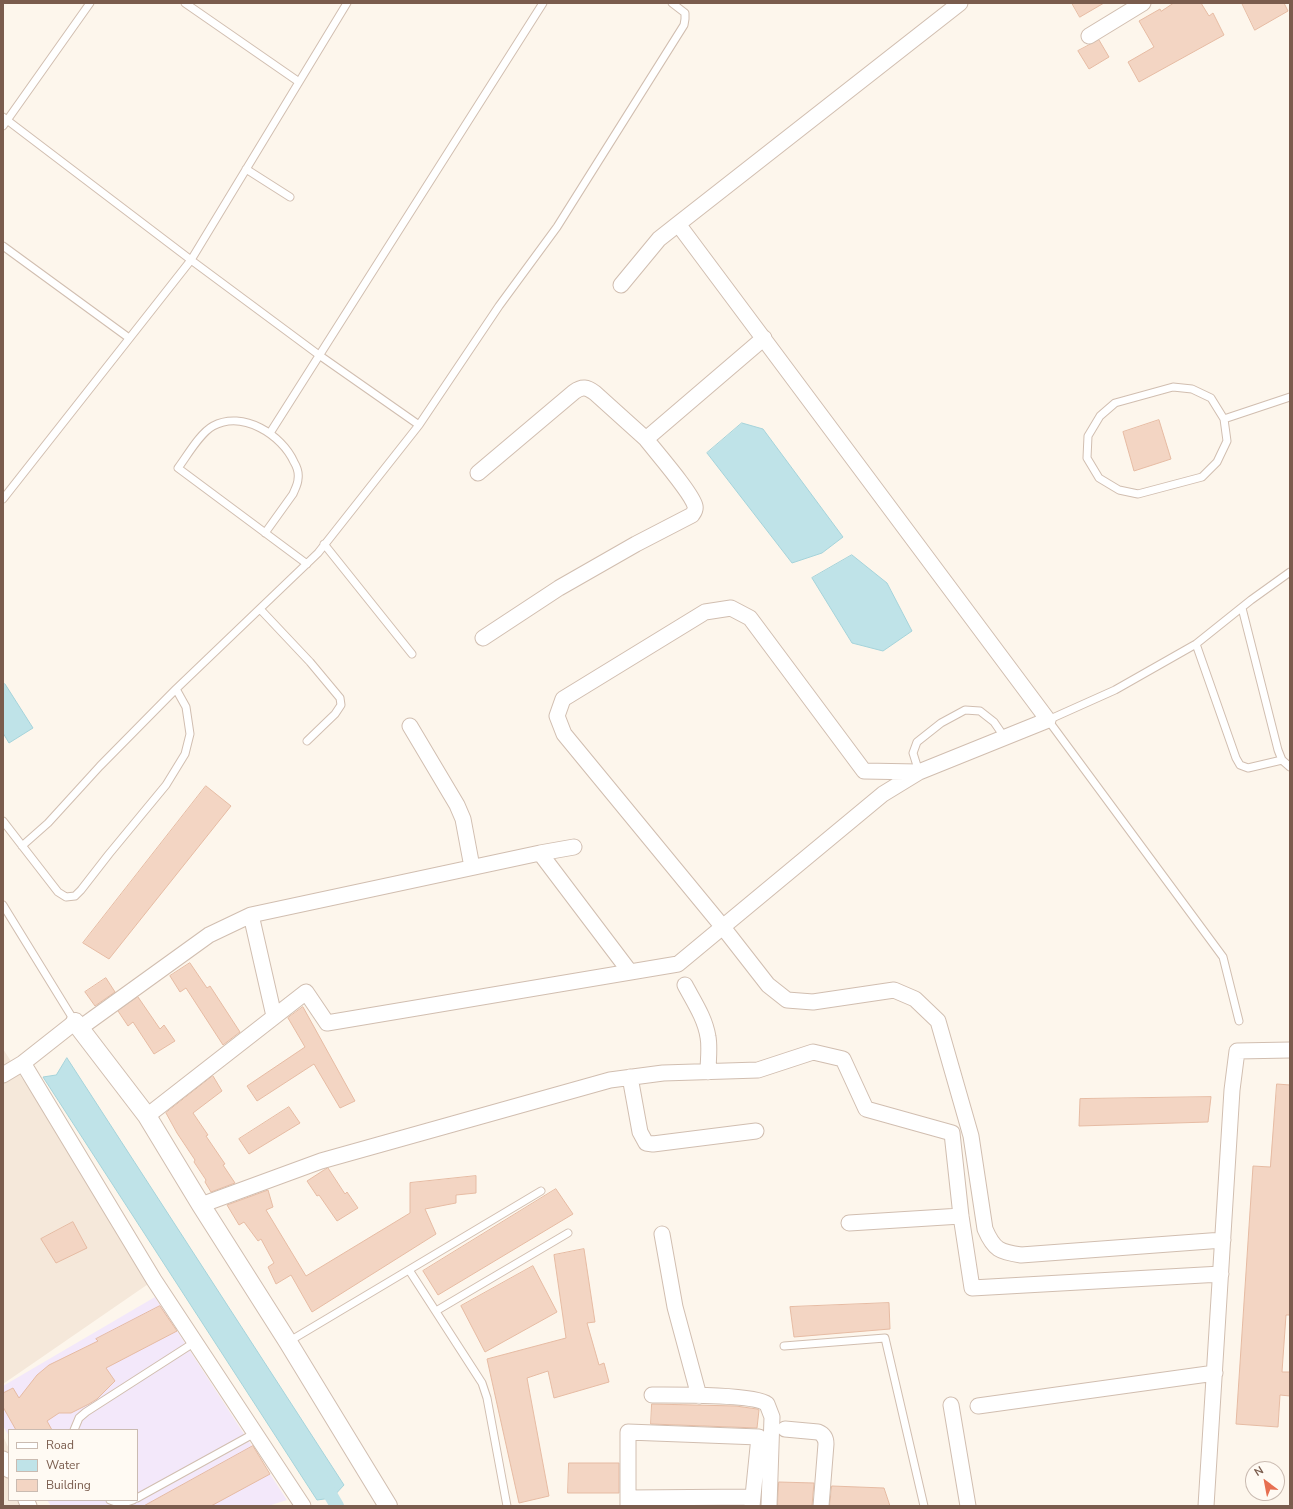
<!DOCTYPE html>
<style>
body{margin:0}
#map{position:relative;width:1293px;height:1509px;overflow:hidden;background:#fdf6ec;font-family:"Nunito Sans",sans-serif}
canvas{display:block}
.frame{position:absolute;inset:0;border:4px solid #7a5c4d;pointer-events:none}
.legend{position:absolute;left:8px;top:1429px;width:130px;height:72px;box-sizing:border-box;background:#fffaf3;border:1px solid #cabbb1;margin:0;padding:5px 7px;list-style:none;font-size:12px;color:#7a5c4d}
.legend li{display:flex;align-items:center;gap:8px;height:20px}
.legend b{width:20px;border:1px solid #cabbb1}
.north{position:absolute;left:1245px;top:1461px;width:40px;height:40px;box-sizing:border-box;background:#fffaf3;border:1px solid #cabbb1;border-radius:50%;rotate:328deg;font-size:11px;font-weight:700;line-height:16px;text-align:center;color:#7a5c4d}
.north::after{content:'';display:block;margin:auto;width:14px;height:18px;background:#e76f51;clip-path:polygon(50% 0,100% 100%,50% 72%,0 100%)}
</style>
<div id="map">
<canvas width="1293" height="1509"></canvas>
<div class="frame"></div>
<ul class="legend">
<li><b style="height:5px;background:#fff"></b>Road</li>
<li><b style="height:11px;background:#bfe3e8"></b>Water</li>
<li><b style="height:11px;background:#f3d5c3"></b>Building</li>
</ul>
<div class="north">N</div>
</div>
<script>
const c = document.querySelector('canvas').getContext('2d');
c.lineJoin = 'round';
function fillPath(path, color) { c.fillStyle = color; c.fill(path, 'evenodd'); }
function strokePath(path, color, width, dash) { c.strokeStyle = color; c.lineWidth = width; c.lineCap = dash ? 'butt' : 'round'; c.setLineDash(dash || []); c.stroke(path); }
fillPath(new Path2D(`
 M 3,1049 L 154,1280 L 3,1384 Z
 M 3,1436 L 9,1449 L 9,1500 L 32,1500 L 35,1506 L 3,1506 Z`), '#f5e8da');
fillPath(new Path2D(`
 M 155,1297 L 287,1500 L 268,1506 L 51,1506 L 47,1500 L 137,1500 L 137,1430 L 9,1430 L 9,1436 L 3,1426 L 3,1386 Z`), '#f3e8fa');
const water = new Path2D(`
 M 742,423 L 763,429 L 843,537 L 822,553 L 792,563 L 707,453 Z
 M 852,555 L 887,583 L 912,631 L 883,651 L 852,643 L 812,578 Z
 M 5,684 L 33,728 L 9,743 L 3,733 L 3,685 Z
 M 67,1058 L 344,1485 L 332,1498 L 317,1500 L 43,1077 L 56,1075 Z`);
fillPath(water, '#bfe3e8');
strokePath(water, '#a5d3da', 1);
strokePath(new Path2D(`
 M 323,1482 L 337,1506`), '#bfe3e8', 14);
const building = new Path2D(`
 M 1072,3 L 1104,3 L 1080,17 Z
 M 1174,3 L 1201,3 L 1209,16 L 1213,13 L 1224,35 L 1139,82 L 1128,62 L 1154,47 L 1139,21 L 1160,9 L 1161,11 Z
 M 1242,3 L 1284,3 L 1288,11 L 1255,30 Z
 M 1099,40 L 1109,57 L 1089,69 L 1078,51 Z
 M 1159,420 L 1171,459 L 1134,471 L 1123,432 Z
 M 206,786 L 231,806 L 109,959 L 83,943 Z
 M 190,963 L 207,988 L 210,986 L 240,1032 L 223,1045 L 186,988 L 180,992 L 170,976 Z
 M 106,978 L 115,992 L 95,1006 L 85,992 Z
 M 138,997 L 160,1029 L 164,1025 L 175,1041 L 154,1054 L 133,1022 L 128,1026 L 118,1011 Z
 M 303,1007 L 355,1101 L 340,1108 L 314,1064 L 257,1101 L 247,1086 L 305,1047 L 288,1018 Z
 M 213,1076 L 222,1091 L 193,1113 L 208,1135 L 206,1136 L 225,1164 L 223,1165 L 235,1183 L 211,1192 L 205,1182 L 206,1180 L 194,1162 L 195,1160 L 177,1133 L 166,1113 Z
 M 1277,1084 L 1290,1085 L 1290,1315 L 1286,1315 L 1282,1372 L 1290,1372 L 1290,1396 L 1280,1395 L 1278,1427 L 1236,1424 L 1253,1166 L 1270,1167 Z
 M 1211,1097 L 1208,1122 L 1079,1126 L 1080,1099 Z
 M 289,1107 L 300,1123 L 249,1154 L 239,1139 Z
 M 328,1168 L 345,1194 L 347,1192 L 358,1208 L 337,1221 L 319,1195 L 317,1196 L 307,1181 L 324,1170 Z
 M 476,1176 L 476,1193 L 456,1195 L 456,1203 L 425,1209 L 436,1234 L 312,1312 L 291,1275 L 276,1284 L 268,1267 L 274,1263 L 261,1239 L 258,1241 L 244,1222 L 239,1225 L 227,1205 L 268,1190 L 273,1207 L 266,1210 L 306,1276 L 410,1213 L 410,1183 Z
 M 556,1189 L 573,1214 L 438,1295 L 423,1271 Z
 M 73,1222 L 87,1248 L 56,1263 L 41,1239 Z
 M 584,1249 L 595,1322 L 587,1323 L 599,1365 L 604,1363 L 609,1382 L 554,1398 L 548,1371 L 527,1378 L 549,1496 L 519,1503 L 487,1359 L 566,1338 L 554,1255 Z
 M 533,1266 L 557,1312 L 485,1352 L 461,1306 Z
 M 889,1303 L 890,1329 L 794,1337 L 790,1307 Z
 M 160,1306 L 177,1331 L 106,1368 L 115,1381 L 97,1399 L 89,1404 L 71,1413 L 59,1413 L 47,1421 L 52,1430 L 16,1430 L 3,1407 L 3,1393 L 13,1388 L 19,1398 L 37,1375 L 49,1365 L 98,1341 L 96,1339 Z
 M 652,1404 L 736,1406 L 757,1409 L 759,1410 L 757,1428 L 651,1424 Z
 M 253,1446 L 270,1474 L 211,1506 L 144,1506 Z
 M 569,1463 L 619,1463 L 619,1493 L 568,1493 Z
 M 779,1482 L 814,1483 L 812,1506 L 778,1506 Z
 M 832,1486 L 884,1488 L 890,1506 L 830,1506 Z`);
fillPath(building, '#f3d5c3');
strokePath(building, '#e6bba3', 1);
const service = new Path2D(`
 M 185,3 L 299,82
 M 3,117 L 191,260 L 319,355 L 419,425 L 318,553 L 176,689 L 100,766 L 48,823 L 22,846
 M 3,126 L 90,3
 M 246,169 L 290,197
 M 3,246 L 129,338
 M 1173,387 L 1192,389 L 1211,398 L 1224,419 L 1227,441 L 1217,462 L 1202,477 L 1138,494 L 1119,490 L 1099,478 L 1087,458 L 1088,436 L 1100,416 L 1115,403 Z
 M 1224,419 L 1290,397
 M 419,425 L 499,306 L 557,227 L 684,25 L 685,19 L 685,13 L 672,3
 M 270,433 L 543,3
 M 3,499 L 191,260 L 347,3
 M 265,533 L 293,494 C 295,489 298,484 298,479 C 299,473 297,467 294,462 C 282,435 243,410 213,426 C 200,433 187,456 178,468 L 307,564
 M 324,544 L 412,654
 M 1242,608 L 1278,750 L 1282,760 L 1290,767
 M 260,609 L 310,662 L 340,698 L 341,705 L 335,714 L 307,741
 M 1196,644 L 1236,758 L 1240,765 L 1248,768 L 1282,760
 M 919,772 L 913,753 L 917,742 L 941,723 L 965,710 L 980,711 L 994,722 L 1005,738
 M 3,821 L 58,892 L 66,897 L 75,896 L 81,890 L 109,854 L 166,785 L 185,754 L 190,734 L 186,707 L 176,689
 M 3,905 L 75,1022
 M 1239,1021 L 1223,957 L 1048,720 L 1115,690 L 1196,644 L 1251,600 L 1290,572
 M 409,1270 L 482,1383 L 487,1398 L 507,1506
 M 436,1311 L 568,1233
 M 288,1342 L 541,1191
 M 784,1346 L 885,1338 L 924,1506
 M 74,1430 L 79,1418 L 86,1412 L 195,1342
 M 137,1498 L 255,1433
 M 110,1500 L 121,1504 L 133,1500`);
const minor = new Path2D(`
 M 1089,36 L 1143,3
 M 621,285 L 659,239 L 678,224
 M 478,473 L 574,392 C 582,386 587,387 595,393 L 646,439
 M 483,638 L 559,588 L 636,544 L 692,515 C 694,512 696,510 695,506 C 692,493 656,452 646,439 L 764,338
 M 410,726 L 457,805 L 463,819 L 472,867
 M 918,772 L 864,771 L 750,618 L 731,608 L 705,612 L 563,699 L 557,716 L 564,734 L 722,926 L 768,985 L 787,1000 L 813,1002 L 894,990 L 915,999 L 938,1021 L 971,1136 L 985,1229 C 994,1250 1000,1252 1021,1255 L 1223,1240
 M 540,853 L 630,972
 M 251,915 L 274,1016
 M 685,985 C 694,1002 705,1018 708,1037 C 710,1048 708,1061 708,1072
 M 80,1028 L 209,935 L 251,915 L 540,853 L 574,847
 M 23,1063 L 154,1280 L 303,1506
 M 3,1075 L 23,1063 L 75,1022
 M 630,1077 L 640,1132 L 646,1143 L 653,1144 L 756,1131
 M 147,1116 L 306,992 L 327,1023 L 678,964 L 883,794 L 919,772 L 1048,720 L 678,224 L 960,3
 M 201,1205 L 321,1161 L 610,1080 L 663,1073 L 758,1070 L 813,1052 L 843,1059 L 866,1109 L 952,1133 L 961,1216 L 972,1288 L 1221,1274
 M 849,1223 L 961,1216
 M 662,1234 L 675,1307 L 699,1396
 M 652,1395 C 672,1395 755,1394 767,1404 L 772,1417 L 769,1506
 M 951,1405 L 968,1506
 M 978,1406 L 1215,1373
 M 785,1429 L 818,1432 C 823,1434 826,1438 826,1444 L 821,1506
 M 3,1459 L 9,1470
 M 628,1498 L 753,1497
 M 26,1500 L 29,1506
 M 628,1506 L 628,1432 L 759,1437 L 752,1506
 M 1206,1506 L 1232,1090 L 1237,1051 L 1290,1050`);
const tertiary = new Path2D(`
 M 75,1022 L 147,1116 L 201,1205 L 288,1342 L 388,1506`);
strokePath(service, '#d1beb0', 9);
strokePath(minor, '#d1beb0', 17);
strokePath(tertiary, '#d1beb0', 20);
strokePath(service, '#fff', 7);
strokePath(minor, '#fff', 15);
strokePath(tertiary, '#fff', 18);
</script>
